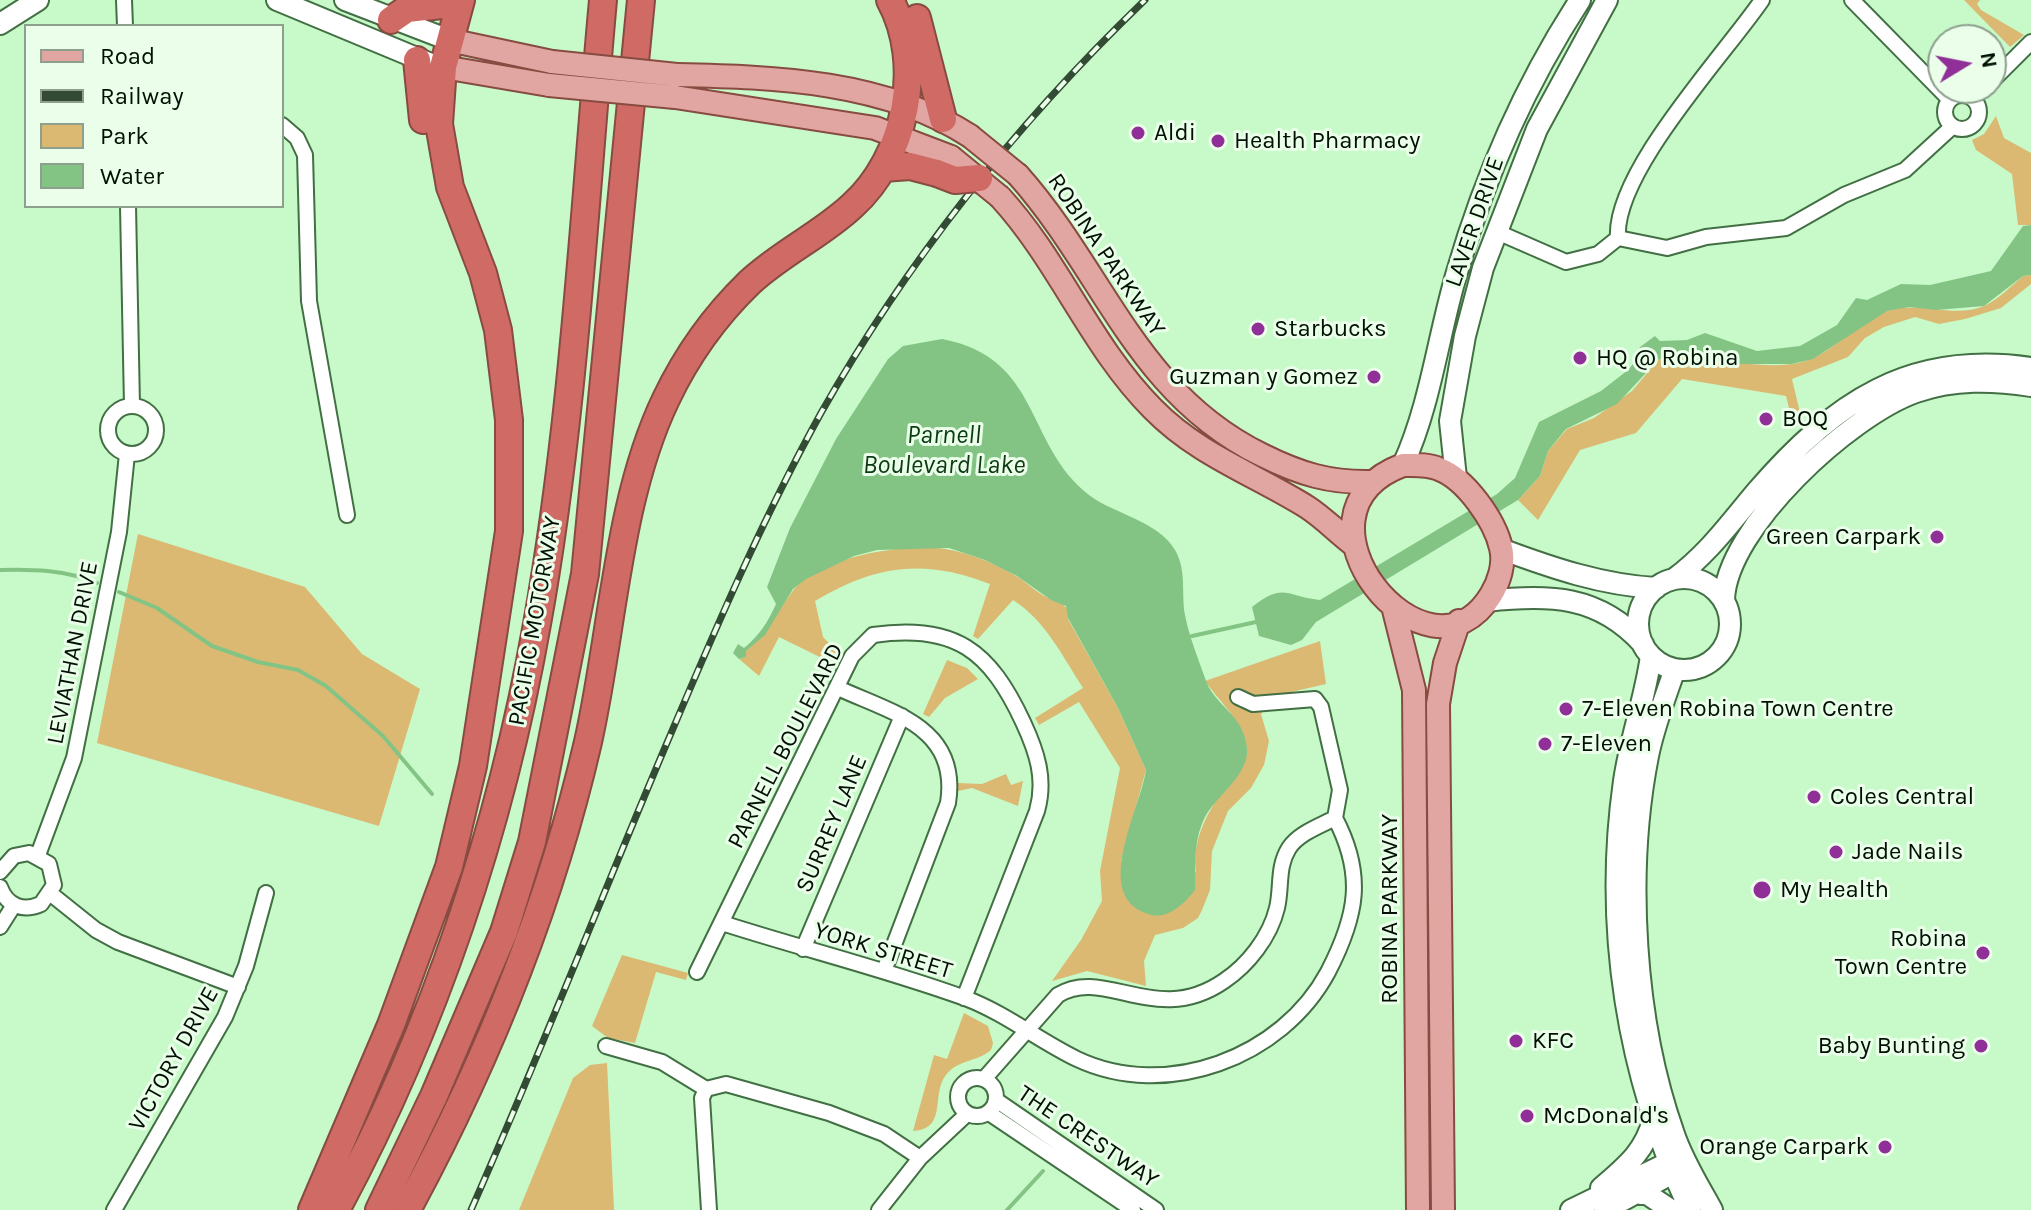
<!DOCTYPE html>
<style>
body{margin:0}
#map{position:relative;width:2031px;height:1210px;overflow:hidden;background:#c7fac8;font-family:Karla,sans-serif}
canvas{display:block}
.legend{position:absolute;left:24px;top:24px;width:260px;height:184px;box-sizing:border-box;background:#eafeea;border:2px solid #8d9f8d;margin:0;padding:10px 14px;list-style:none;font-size:24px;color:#011002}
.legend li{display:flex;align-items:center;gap:16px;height:40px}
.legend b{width:40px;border:2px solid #8d9f8d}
.north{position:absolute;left:1927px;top:24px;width:80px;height:80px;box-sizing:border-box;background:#eafeea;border:2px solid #8d9f8d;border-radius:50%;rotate:80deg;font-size:22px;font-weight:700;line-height:32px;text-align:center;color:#011002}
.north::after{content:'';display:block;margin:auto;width:28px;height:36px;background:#902f97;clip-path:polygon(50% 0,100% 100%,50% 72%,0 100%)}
</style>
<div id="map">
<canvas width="2031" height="1210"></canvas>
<ul class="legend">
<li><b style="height:10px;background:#e2a6a2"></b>Road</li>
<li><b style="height:10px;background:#334b34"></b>Railway</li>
<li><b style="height:22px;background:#dbb973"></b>Park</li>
<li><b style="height:22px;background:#83c485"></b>Water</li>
</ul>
<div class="north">N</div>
</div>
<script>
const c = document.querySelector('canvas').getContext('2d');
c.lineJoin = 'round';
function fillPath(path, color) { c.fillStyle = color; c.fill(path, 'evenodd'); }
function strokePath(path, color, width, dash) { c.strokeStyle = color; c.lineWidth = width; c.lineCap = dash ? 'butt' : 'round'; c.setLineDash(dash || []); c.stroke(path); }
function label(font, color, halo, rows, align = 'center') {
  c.font = font + ' Karla,sans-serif'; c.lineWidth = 6; c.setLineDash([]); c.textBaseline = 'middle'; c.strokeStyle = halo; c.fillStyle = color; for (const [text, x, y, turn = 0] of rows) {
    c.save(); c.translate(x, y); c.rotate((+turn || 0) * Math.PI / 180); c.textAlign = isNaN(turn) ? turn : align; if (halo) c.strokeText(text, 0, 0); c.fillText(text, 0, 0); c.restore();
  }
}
fillPath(new Path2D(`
 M 1964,0 L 1980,0 L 1977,4 L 1981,10 L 2024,35 L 2010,47 Z
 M 1996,116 L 2004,138 L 2031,153 L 2031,225 L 2018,225 L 2012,174 L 1976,150 L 1972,140 L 1984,134 Z
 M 2031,275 L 2031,284 L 2001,308 L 1965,319 L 1939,324 L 1915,317 L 1884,327 L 1865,338 L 1848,357 L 1792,379 L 1802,421 L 1794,428 L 1786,396 L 1682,379 L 1636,433 L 1580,450 L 1538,520 L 1518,500 L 1540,476 L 1548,451 L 1567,429 L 1594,418 L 1632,391 L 1659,359 C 1704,352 1747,370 1792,364 C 1831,359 1852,323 1887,311 C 1918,300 1954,319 1984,306 C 1998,300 2012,285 2023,276 Z
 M 138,534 L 305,587 L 362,654 L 420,689 L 379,826 L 97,743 Z
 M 931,547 C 961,550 990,560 1016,576 C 1030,584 1043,600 1060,601 L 1070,612 L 1068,619 L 1118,708 L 1146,770 L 1121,861 L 1196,872 C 1190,822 1227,791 1247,750 C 1241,719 1223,706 1205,681 L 1320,641 L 1326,684 L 1274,696 L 1261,714 L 1269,741 L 1264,765 L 1251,788 L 1228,811 L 1212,851 L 1210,890 L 1202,910 L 1198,918 L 1183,928 L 1155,935 L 1144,961 L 1146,986 L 1087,971 L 1052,981 L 1081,940 L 1102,901 L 1100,871 L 1120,768 L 1079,702 L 1039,725 L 1035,718 L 1083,688 C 1063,657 1045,620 1013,600 L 978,639 L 973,636 L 990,584 C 924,558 875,565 815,601 L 823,637 L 838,652 L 832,663 L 779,637 L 759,676 L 739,659 L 746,657 L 746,651 C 767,633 776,614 792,592 C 818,557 891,547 931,547 Z
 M 947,660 L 967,668 L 978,679 L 945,698 L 929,717 L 923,714 Z
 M 1006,774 L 1011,785 L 1023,781 L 1018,806 L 972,788 L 958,791 L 958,783 L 982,784 Z
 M 622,955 L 688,973 L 686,980 L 656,972 L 635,1043 L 608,1038 L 592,1026 Z
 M 964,1013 L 988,1026 L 993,1043 L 991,1050 C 976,1063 955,1059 944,1078 C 932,1097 947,1129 913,1131 L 934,1055 L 947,1059 Z
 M 607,1063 L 614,1210 L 519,1210 L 573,1078 L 590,1065 Z`), '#dbb973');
fillPath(new Path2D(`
 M 2031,225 L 2031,275 L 2023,276 L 1984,306 L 1936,310 L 1909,307 L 1887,311 L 1813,359 L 1792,364 L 1735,364 L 1680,356 L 1659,359 L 1617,404 L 1566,429 L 1548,451 L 1540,476 L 1518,500 L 1316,622 L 1302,640 L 1291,645 L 1259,636 L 1252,607 C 1284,582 1285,596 1320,600 L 1497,494 L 1515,478 L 1539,422 L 1601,391 L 1628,370 L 1636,360 L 1640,347 L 1655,336 L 1660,341 L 1687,340 L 1705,333 L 1757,351 L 1800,346 L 1837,325 L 1856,298 L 1867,300 L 1901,284 L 1930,285 L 1991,271 L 2023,226 Z
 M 942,339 C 1042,358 1024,444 1089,495 C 1114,514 1158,521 1175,550 C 1187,570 1181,594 1185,615 C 1189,636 1198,658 1205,678 C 1214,707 1244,713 1247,749 C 1249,776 1215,796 1204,819 C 1193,843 1196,865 1195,890 C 1184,904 1167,921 1148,914 C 1091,896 1140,810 1146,770 L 1118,708 L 1068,618 L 1066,606 L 1051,600 L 1017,576 L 985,560 L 949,548 L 877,550 L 854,556 L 806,579 L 793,589 L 765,635 L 746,651 L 746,657 L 739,659 L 733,653 L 738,644 L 744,648 C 759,636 768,622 776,604 L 767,587 L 790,528 L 836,439 L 888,359 L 903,346 Z`), '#83c485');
strokePath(new Path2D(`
 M 0,570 C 34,569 66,570 97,583
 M 119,592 L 157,608 L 212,646 L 258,662 L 298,670 L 326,686 L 383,736 L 432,794
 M 1192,636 L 1256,622
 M 1007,1210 L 1043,1171`), '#83c485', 4);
const street = new Path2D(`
 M 124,0 L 125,26
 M 1852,0 L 1950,100
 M 1991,82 L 2031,42
 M1945 112a17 17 0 1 1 34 0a17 17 0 1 1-34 0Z
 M 282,125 L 297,138 L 305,155 L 309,301 L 347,515
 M 128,206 L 132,406
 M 1495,231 L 1566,262 L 1598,254 L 1618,238 C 1613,173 1726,53 1762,0
 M 1618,238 L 1667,248 L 1706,237 L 1786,228 L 1844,195 L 1905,170 L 1953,126
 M108 430a24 24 0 1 1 48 0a24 24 0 1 1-48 0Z
 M 838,688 C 892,713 960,727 948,803 L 884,971
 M 1238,697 L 1253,704 L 1315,699 L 1321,707 L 1340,790 L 1335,818
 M 38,855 L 74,758 L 119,532 L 127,454
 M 0,872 L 14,856 L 29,853 L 49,864 L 54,885 L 41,904 C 23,912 7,906 0,887
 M 51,894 L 96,930 L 118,942 L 238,987
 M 722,923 C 803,949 885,969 965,998 C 1005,1013 1038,1040 1077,1059 C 1166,1101 1282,1058 1328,972 C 1357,916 1365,875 1335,818
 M 0,927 L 14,905
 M 803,949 L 902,716
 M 697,972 L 852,656 L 873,635 C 955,623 990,651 1023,722 C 1037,752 1046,779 1037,811 L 964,998
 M 606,1046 L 662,1062 L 706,1089
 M958 1097a19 19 0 1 1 38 0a19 19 0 1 1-38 0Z
 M 984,1079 L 1058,995 C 1105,966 1156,1028 1224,981 C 1248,965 1270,937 1277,908 C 1282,887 1277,867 1289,848 C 1299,833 1320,826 1335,818
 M 996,1100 L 1156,1210
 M 989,1113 L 1133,1210
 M 114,1210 L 225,1017 L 246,966 L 266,893
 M 709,1210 L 702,1098 L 706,1089 L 726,1084 L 829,1113 L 884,1134 L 920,1158
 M 879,1210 L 920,1158 L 967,1114`);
const secondary = new Path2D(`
 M 277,0 L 431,64
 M 345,0 L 449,40
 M 0,24 L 38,0
 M 1403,465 C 1431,403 1438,336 1457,272 C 1485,176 1526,83 1580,0
 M 1456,478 L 1450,421 L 1465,336 L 1483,268 L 1537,129 L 1607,0
 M 1501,549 C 1552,568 1602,585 1656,588
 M1638 624a46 46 0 1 1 92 0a46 46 0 1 1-92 0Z
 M 1674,579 C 1708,554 1730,523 1757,491 C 1834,402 1910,350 2031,368
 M 1724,600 C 1726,528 1850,415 1916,392 C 1955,379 1991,380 2031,386
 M 1487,601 C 1549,594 1599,595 1643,644
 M 1651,656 C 1645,699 1630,739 1624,781 C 1603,928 1627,1077 1690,1210
 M 1675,669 C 1665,698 1654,726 1648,756 C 1625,873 1634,1022 1674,1134 C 1683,1161 1699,1186 1712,1210
 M 1601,1188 C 1625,1167 1645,1152 1653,1120
 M 1640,1194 L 1647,1194 L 1671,1210
 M 1571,1210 L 1680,1157
 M 1605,1210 L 1671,1174`);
const primary = new Path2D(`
 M 449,40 L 552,62
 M 443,67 L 549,85
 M 677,75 C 776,77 885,81 970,136
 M 675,97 L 875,128 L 951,157
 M 1018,175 C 1105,273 1136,393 1262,455 C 1300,474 1330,483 1372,482
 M 1000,197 C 1059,261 1091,347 1153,409 C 1198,455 1254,474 1307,507 C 1324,518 1338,533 1354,545
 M 1403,465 C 1415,465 1428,464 1439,469 C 1466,479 1495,521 1501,548 C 1505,564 1499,582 1491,595 C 1428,699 1274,513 1403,465 Z
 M 1394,610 L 1414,690 L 1418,1210
 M 1443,1210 L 1438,704 L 1445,663 L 1459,621`);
const highway = new Path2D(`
 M 917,18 L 943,119
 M 391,20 L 407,9 L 459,3
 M 417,60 L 423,120
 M 883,168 L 910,166 L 937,173
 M 312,1210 L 391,1025 L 449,867 L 473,766 L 509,531 L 509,420 L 498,330 L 483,273 L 450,187 L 439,124 L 443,67 L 461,0
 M 336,1210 C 434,1029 501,827 537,624 C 574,419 584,208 603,0
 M 379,1210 L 434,1096 L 504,932 L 532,842 L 585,574 L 641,0
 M 407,1210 C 487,1062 550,906 588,742 C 613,631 617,501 666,399 C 686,357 715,316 749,283 C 781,253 821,235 852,206 C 906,158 925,64 890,0`);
strokePath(street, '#426f44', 18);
strokePath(secondary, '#426f44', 24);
strokePath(primary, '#874b42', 26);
strokePath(highway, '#874b42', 30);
strokePath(street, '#fff', 14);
strokePath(secondary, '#fff', 20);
strokePath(primary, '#e2a6a2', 22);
strokePath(highway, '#cf6b64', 26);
const rail = new Path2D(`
 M 471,1210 C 541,1052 604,890 672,731 C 718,623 764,516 821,413 C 907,261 1019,121 1145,0`);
strokePath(rail, '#334b34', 7);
strokePath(rail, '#eafeea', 4, [12]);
const primaryBridge = new Path2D(`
 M 552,62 L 677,75
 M 549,85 L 675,97
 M 970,136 L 1018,175
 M 951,157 L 1000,197`);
const highwayBridge = new Path2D(`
 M 937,173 L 955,180 L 979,178`);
strokePath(primaryBridge, '#874b42', 26, []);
strokePath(highwayBridge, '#874b42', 30, []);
strokePath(primaryBridge, '#e2a6a2', 22);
strokePath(highwayBridge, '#cf6b64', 26);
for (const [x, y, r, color] of [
 [1138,133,8,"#902f97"],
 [1218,141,8,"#902f97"],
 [1258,329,8,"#902f97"],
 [1580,358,8,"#902f97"],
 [1374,377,8,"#902f97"],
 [1766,419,8,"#902f97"],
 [1937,537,8,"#902f97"],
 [1566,709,8,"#902f97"],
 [1545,744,8,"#902f97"],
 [1814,797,8,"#902f97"],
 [1836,852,8,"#902f97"],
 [1762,890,10,"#902f97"],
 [1983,953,8,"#902f97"],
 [1516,1041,8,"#902f97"],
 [1981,1046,8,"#902f97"],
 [1527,1116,8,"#902f97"],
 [1885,1147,8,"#902f97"]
]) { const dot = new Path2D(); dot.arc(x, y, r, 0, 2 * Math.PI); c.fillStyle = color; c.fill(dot); strokePath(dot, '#eafeea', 3); }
label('24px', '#011002', '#eafeea', [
 ["Aldi",1154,133],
 ["Health Pharmacy",1234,141],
 ["Starbucks",1274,329],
 ["HQ @ Robina",1596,358],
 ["Guzman y Gomez",1358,377,"right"],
 ["BOQ",1782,419],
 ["Green Carpark",1921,537,"right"],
 ["7-Eleven Robina Town Centre",1582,709],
 ["7-Eleven",1561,744],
 ["Coles Central",1830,797],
 ["Jade Nails",1852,852],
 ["My Health",1780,890],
 ["Robina",1967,939,"right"],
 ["Town Centre",1967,967,"right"],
 ["KFC",1532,1041],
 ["Baby Bunting",1965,1046,"right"],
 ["McDonald's",1543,1116],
 ["Orange Carpark",1869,1147,"right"]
], 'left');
label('24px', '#011002', '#eafeea', [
 ["LAVER DRIVE",1475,222,-71],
 ["ROBINA PARKWAY",1106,255,56],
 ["PACIFIC MOTORWAY",535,621,-80],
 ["LEVIATHAN DRIVE",73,653,-79],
 ["PARNELL BOULEVARD",786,746,-63],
 ["SURREY LANE",832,824,-67],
 ["ROBINA PARKWAY",1390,909,-90],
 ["YORK STREET",883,951,17],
 ["VICTORY DRIVE",174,1059,-61],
 ["THE CRESTWAY",1088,1137,34]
]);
label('italic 26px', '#0c3b12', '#eafeea', [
 ["Parnell",944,436],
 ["Boulevard Lake",944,466]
]);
</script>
